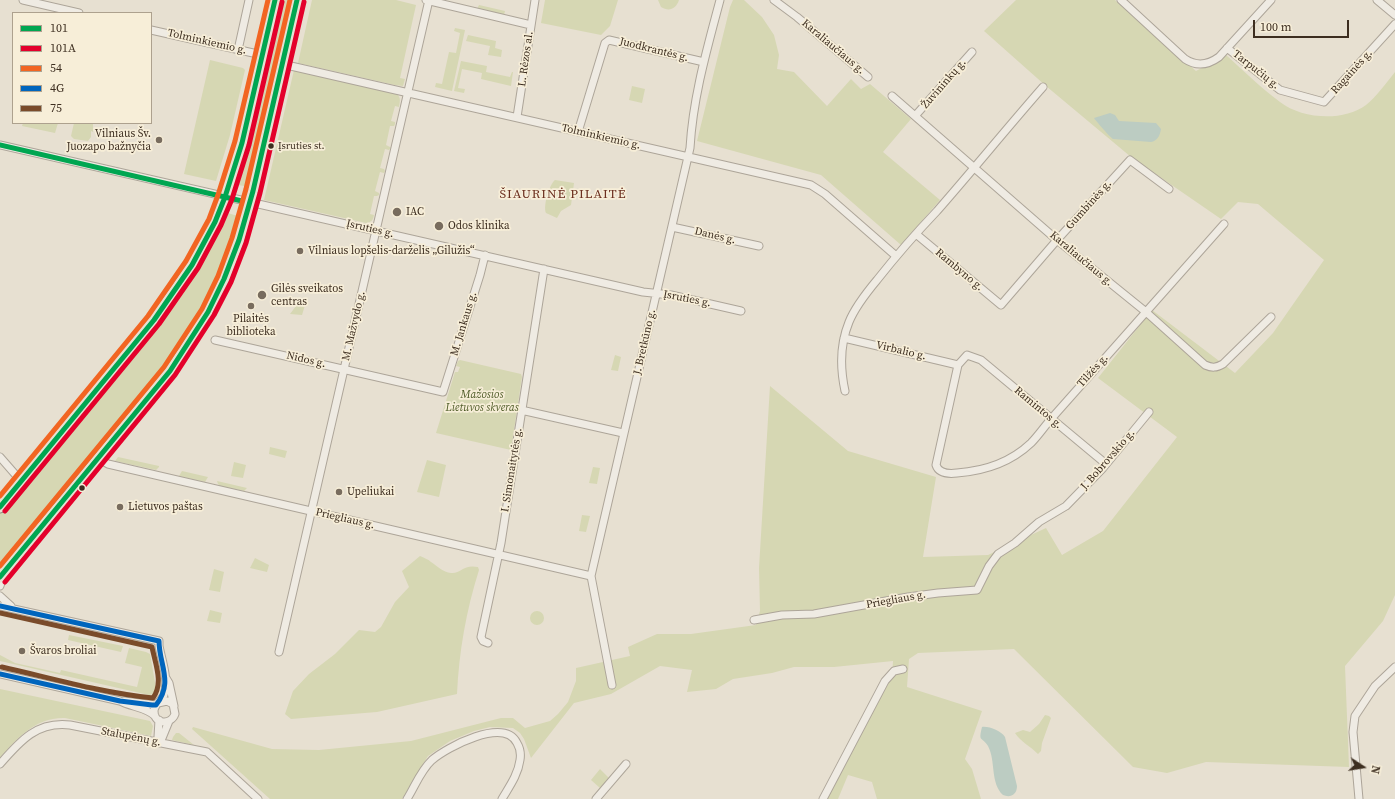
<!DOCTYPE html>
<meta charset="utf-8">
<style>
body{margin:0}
#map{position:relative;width:1395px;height:799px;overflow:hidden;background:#e7e0d1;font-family:"Source Serif 4",serif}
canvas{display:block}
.legend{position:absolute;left:12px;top:12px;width:140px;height:112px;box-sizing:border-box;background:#f7eed8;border:1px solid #ada18e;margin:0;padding:5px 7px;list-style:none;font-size:12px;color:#3d2e20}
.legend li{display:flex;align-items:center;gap:8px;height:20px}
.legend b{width:20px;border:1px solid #ada18e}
.north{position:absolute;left:1343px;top:747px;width:40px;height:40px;-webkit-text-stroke:3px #f7eed8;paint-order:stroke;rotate:102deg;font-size:11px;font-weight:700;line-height:16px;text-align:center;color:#3d2e20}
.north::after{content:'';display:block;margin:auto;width:14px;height:18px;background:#3d2e20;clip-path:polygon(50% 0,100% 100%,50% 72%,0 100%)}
.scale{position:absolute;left:1253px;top:20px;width:96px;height:18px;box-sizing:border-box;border:2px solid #3d2e20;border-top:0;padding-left:5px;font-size:12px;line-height:14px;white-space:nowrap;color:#3d2e20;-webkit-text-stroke:3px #f7eed8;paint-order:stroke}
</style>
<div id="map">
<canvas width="1395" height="799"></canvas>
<ul class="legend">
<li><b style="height:5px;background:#00a651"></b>101</li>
<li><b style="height:5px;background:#e4002b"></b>101A</li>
<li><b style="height:5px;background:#f26522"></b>54</li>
<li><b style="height:5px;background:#0065bd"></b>4G</li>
<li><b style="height:5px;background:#7a4b2a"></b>75</li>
</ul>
<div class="north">N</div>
<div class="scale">100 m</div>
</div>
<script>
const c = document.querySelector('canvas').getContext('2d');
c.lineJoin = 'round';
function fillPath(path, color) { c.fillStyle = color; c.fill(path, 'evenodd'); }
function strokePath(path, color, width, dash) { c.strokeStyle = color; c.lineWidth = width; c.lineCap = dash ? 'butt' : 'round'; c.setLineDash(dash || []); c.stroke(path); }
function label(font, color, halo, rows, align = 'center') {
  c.font = font + ' "Source Serif 4",serif'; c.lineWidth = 3.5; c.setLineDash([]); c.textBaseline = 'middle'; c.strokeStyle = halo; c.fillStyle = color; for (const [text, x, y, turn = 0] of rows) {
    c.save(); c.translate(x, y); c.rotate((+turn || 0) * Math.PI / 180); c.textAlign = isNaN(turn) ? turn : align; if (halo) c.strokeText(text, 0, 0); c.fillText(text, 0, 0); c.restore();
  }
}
fillPath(new Path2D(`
 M 280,0 L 293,0 L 250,187 L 238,185 L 251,141 L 260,84 Z
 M 312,0 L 396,0 L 416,5 L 400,78 L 405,79 L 403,86 L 395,85 L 298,63 Z
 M 545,0 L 618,0 L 610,26 L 601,35 L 541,23 Z
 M 658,0 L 679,0 C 676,9 669,12 661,7 Z
 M 733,0 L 744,0 L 762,17 L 774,35 L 779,55 L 777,69 L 794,72 L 827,106 L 851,79 L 861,89 L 870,84 L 911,119 L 883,152 L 940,200 L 901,245 L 821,175 L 697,141 L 730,7 Z
 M 1016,0 L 1115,0 L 1196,71 L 1226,55 C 1244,71 1261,88 1280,102 C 1302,119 1343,122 1366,105 C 1376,97 1387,82 1395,72 L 1395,595 L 1383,621 L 1345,666 L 1349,767 L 1206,762 L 1167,773 L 1133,767 L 1014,649 L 918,653 L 909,659 L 907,687 L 982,711 L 965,759 L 972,769 L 981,799 L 877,799 L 872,782 L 848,775 L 838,799 L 823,799 L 892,677 L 893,661 L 834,667 L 794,667 L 772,673 L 733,679 L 716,689 L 687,692 L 692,670 L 660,666 L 611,694 L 574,703 L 531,758 L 524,739 L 520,733 L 513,728 L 490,727 L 474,731 L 450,741 L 428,756 L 402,799 L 270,799 L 192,729 L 193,727 L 272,749 L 319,750 L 411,741 L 501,718 L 513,718 L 525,728 L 550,721 L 558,714 L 568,702 L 576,681 L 576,668 L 630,656 L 628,647 L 657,634 L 691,634 L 756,625 L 760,611 L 759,568 L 770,386 L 848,451 L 936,477 L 923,557 L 988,555 L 1046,528 L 1062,555 L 1103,531 L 1177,437 L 1098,378 L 1152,310 L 1235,373 L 1273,333 L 1324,260 L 1258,204 L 1238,202 L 1221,219 L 1131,157 L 1046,86 L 984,31 Z
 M 479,5 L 505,11 L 504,15 L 477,9 Z
 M 455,28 L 465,30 L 452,91 L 435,87 L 436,83 L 442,84 L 449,52 L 456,53 L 460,33 L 454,31 Z
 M 468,35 L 496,41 L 495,48 L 502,50 L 501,57 L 488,55 L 490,46 L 466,41 Z
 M 210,60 L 243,68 L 245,70 L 230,135 L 216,181 L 184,174 Z
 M 461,61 L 487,66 L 486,72 L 510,77 L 512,72 L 513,72 L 511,86 L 481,79 L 482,73 L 462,69 L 458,88 L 465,89 L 464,93 L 454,91 Z
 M 294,70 L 397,94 C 401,98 400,101 399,107 L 395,106 L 391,121 L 395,122 L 395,124 L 394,126 L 390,126 L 386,145 L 390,147 L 391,148 L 389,150 L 385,149 L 380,168 L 384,169 L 385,171 L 384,173 L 380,172 L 375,191 L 379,193 L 379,195 L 377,196 L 374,196 L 370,214 L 374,215 C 373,220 372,222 366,223 L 264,200 Z
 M 632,86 L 645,89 L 642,103 L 629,100 Z
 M 23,123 L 58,123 L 55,133 L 22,126 Z
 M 74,123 L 93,123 L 93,132 L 91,131 L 91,137 L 88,141 L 74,139 L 71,136 Z
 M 555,180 L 574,183 L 571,205 L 561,211 L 557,218 L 546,213 C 543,206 549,185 555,180 Z
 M 224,212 L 238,216 L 216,284 L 190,334 L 164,371 L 51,510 L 39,520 L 0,566 L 0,513 L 166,312 Z
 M 299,302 L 306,302 L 302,315 L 290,314 Z
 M 615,355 L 621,357 L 618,371 L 611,370 Z
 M 460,360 L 521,374 L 522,377 L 511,450 L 436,433 L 455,372 L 458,372 L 460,367 L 456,366 L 458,361 Z
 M 270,447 L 287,451 L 285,458 L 269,454 Z
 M 118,457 L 159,466 L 159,467 L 156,470 L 115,461 Z
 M 427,460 L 446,465 L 439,497 L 417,492 Z
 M 234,462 L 246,465 L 243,478 L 231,476 Z
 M 593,467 L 600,468 L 597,484 L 589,483 Z
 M 182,471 L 208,477 L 205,482 L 179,476 Z
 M 217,481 L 247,488 L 244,491 L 220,486 L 218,484 Z
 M 582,515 L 590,516 L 586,532 L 579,531 Z
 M 420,556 C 424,558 428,559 431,562 C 437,566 443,572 451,573 C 461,574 463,564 478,567 L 479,570 C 466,611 459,652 457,694 L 377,712 L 291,719 L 285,714 L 293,691 L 309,674 L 335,654 L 359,630 L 375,632 L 381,627 L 395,602 L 409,587 L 402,571 Z
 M 255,558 L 269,565 L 267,572 L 250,568 Z
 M 214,569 L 224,572 L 220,592 L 209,590 Z
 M 210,610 L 222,613 L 220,623 L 207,621 Z
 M530 618a7 7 0 1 1 14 0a7 7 0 1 1-14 0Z
 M 69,635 L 123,646 L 121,652 L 68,640 Z
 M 129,648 L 146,652 L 150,654 L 156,688 C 156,692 154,695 149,695 L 0,661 L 0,655 L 15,663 L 60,673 L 61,670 L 137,687 L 142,667 L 125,663 Z
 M 0,689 L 150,721 L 153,726 L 151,736 L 65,718 C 36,717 17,738 0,758 Z
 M 1045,715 L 1049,716 L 1051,718 L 1042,743 L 1041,751 L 1038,754 C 1030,746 1021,742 1015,733 L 1023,730 L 1030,732 L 1039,724 Z
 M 176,733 L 179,733 L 194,745 L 172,740 L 173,737 Z
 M 600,769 L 609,778 L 600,788 L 591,780 Z`), '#d6d7b3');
fillPath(new Path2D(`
 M 1110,113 L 1115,115 L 1119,121 L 1156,123 L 1161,129 C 1160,136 1157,141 1151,142 L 1113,139 C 1110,137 1095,120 1094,118 Z
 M 982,727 C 989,726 1001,731 1005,737 L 1017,786 C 1017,795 1010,798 1003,795 C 990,783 996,761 988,746 C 982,736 978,743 982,727 Z`), '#bcccc2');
const street = new Path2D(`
 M 23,0 L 79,13
 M 426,0 L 531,25
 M 774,0 L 797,17 L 868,77
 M 1121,0 L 1185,59 C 1197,67 1208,65 1219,57 L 1271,0
 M 1377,0 L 1395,15
 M 151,30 L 262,55
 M 1227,48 L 1280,90 L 1324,102 L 1395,24
 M 238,50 L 249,0
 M 282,64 L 811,185 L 825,194 L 896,256
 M 892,96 L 1057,240 L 1146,312 L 1205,365 C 1212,368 1216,368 1223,364 L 1271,317
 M 915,116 L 972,52
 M 517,117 L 535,0
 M 578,132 L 605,43 L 609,40 L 704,62
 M 0,145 L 643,292 L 671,295 L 741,311
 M 672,227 L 759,246
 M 916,234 L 1001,305 L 1057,240 L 1130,160 L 1169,189
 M 844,338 L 958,365
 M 215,340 L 443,392 L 480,275 L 485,255
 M 845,391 C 840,368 840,344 849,322 C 855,307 867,292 877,280 C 896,256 916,233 937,211 C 973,170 1007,128 1043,87
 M 521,410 L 623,433
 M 0,457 L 21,481
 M 99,459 L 108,464 L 591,576
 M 1106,464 L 981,360 L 967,355 L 958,365 L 936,465 C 939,474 949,474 957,473 C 984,471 1011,462 1031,443 C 1038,436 1044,427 1051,419 L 1224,224
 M 0,586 L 4,573
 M 0,596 L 11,606
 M 0,606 L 159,641 L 159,646 C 162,661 169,680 164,695 C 161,701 154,705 154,711 C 154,725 171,725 175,714 L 173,704 L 167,701 L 158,703
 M 754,620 L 782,615 L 814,614 L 908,597 L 938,593 L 977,590 L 989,566 L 998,554 L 1015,543 L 1039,522 L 1066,506 L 1103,468 L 1149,412
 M 488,643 L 483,641 L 481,637 L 501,543 L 544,269
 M 279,652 L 429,0
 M 0,674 L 120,701 C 131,707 146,707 155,716
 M 166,678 L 169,683 L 174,706
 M 612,685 L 591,576 L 690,148 C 693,97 707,49 720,0
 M 124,701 L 156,705
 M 159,720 L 158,737 L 160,743
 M 160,743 L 169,721
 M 0,764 C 20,741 37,721 70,725 L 207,752 L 258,799
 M 407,799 C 415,786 421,770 432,760 C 447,747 504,717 517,743 C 520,748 521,754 520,760 C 518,775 509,787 502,799
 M 596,799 L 626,764
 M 823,799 L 885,681 L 894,671 L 903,669
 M 1359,799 L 1353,732 L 1355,716 L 1375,686 L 1395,667`);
const primary = new Path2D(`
 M 0,507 L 154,320 L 177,288 L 192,265 L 215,222 L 225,197 L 242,143 L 275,0
 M 0,577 L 68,496 L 170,371 L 184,351 L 208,312 L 224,279 L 239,240 L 253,191 L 297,0`);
strokePath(street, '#ada599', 9);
strokePath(primary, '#928b80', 13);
strokePath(street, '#efebe3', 7);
strokePath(primary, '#e6e1d4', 11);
strokePath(new Path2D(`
 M 0,145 L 242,201
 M 0,507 L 154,320 L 192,265 L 215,222 L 225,197 L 242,143 L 275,0
 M 0,577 L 170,371 L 208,312 L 224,279 L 239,240 L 253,191 L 297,0`), '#00a651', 5);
strokePath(new Path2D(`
 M 5,511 L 159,324 L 198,268 L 221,225 L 232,199 L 249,145 L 282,2
 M 5,582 L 175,375 L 214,315 L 231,282 L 246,243 L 260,193 L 304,2`), '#e4002b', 5);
strokePath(new Path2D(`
 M 0,496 L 148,316 L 186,261 L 209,219 L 218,195 L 235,141 L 268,0
 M 0,566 L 164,367 L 202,309 L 218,276 L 232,238 L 246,189 L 290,0`), '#f26522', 5);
strokePath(new Path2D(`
 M 0,606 L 159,641 C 159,665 174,682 156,705 L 152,705 L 120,701 L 0,674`), '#0065bd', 5);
strokePath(new Path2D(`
 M 0,613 L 152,647 C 155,663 164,683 153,698 C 102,693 51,678 2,667`), '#7a4b2a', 5);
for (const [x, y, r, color] of [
 [159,140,4,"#786c5e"],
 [271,146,3.5,"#3d2e20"],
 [397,212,5,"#786c5e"],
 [439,226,5,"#786c5e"],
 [300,251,4,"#786c5e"],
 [262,295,5,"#786c5e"],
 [251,306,4,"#786c5e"],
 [82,488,3.5,"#3d2e20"],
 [339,492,4,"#786c5e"],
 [120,507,4,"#786c5e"],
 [22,651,4,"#786c5e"]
]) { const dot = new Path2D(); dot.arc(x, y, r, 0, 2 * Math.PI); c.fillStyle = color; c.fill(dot); strokePath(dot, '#f7eed8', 1.5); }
label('10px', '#3d2e20', '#f7eed8', [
 ["Įsruties st.",278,146]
], 'left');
label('11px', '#3d2e20', '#f7eed8', [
 ["Tolminkiemio g.",207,42,13],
 ["Karaliaučiaus g.",833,47,40],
 ["Juodkrantės g.",654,50,14],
 ["L. Rėzos al.",526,59,-82],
 ["Tarpučių g.",1256,70,38],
 ["Ragainės g.",1352,72,-48],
 ["Žuvininkų g.",944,84,-49],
 ["Tolminkiemio g.",601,137,13],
 ["Gumbinės g.",1089,205,-48],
 ["Įsruties g.",370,229,13],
 ["Danės g.",715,236,13],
 ["Karaliaučiaus g.",1081,259,40],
 ["Rambyno g.",959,270,40],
 ["Įsruties g.",687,299,11],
 ["M. Jankaus g.",464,324,-73],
 ["M. Mažvydo g.",354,326,-77],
 ["J. Bretkūno g.",645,342,-77],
 ["Virbalio g.",901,351,13],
 ["Nidos g.",306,360,13],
 ["Tilžės g.",1093,371,-48],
 ["Ramintos g.",1038,408,40],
 ["J. Bobrovskio g.",1108,460,-49],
 ["I. Simonaitytės g.",512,470,-81],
 ["Priegliaus g.",345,519,13],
 ["Priegliaus g.",896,600,-10],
 ["Stalupėnų g.",131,737,11]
]);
label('11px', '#3d2e20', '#f7eed8', [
 ["Vilniaus Šv.",151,134,"right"],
 ["Juozapo bažnyčia",151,147,"right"],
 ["IAC",406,212],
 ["Odos klinika",448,226],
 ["Vilniaus lopšelis-darželis „Gilužis“",308,251],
 ["Gilės sveikatos",271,289],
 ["centras",271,302],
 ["Pilaitės",251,319,"center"],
 ["biblioteka",251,332,"center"],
 ["Upeliukai",347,492],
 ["Lietuvos paštas",128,507],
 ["Švaros broliai",30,651]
], 'left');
label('italic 11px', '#4d5a26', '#f7eed8', [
 ["Mažosios",482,395],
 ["Lietuvos skveras",482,408]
]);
c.letterSpacing = '1px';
label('13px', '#6b2e1e', '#f7eed8', [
 ["ŠIAURINĖ PILAITĖ",563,195]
]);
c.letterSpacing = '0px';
</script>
